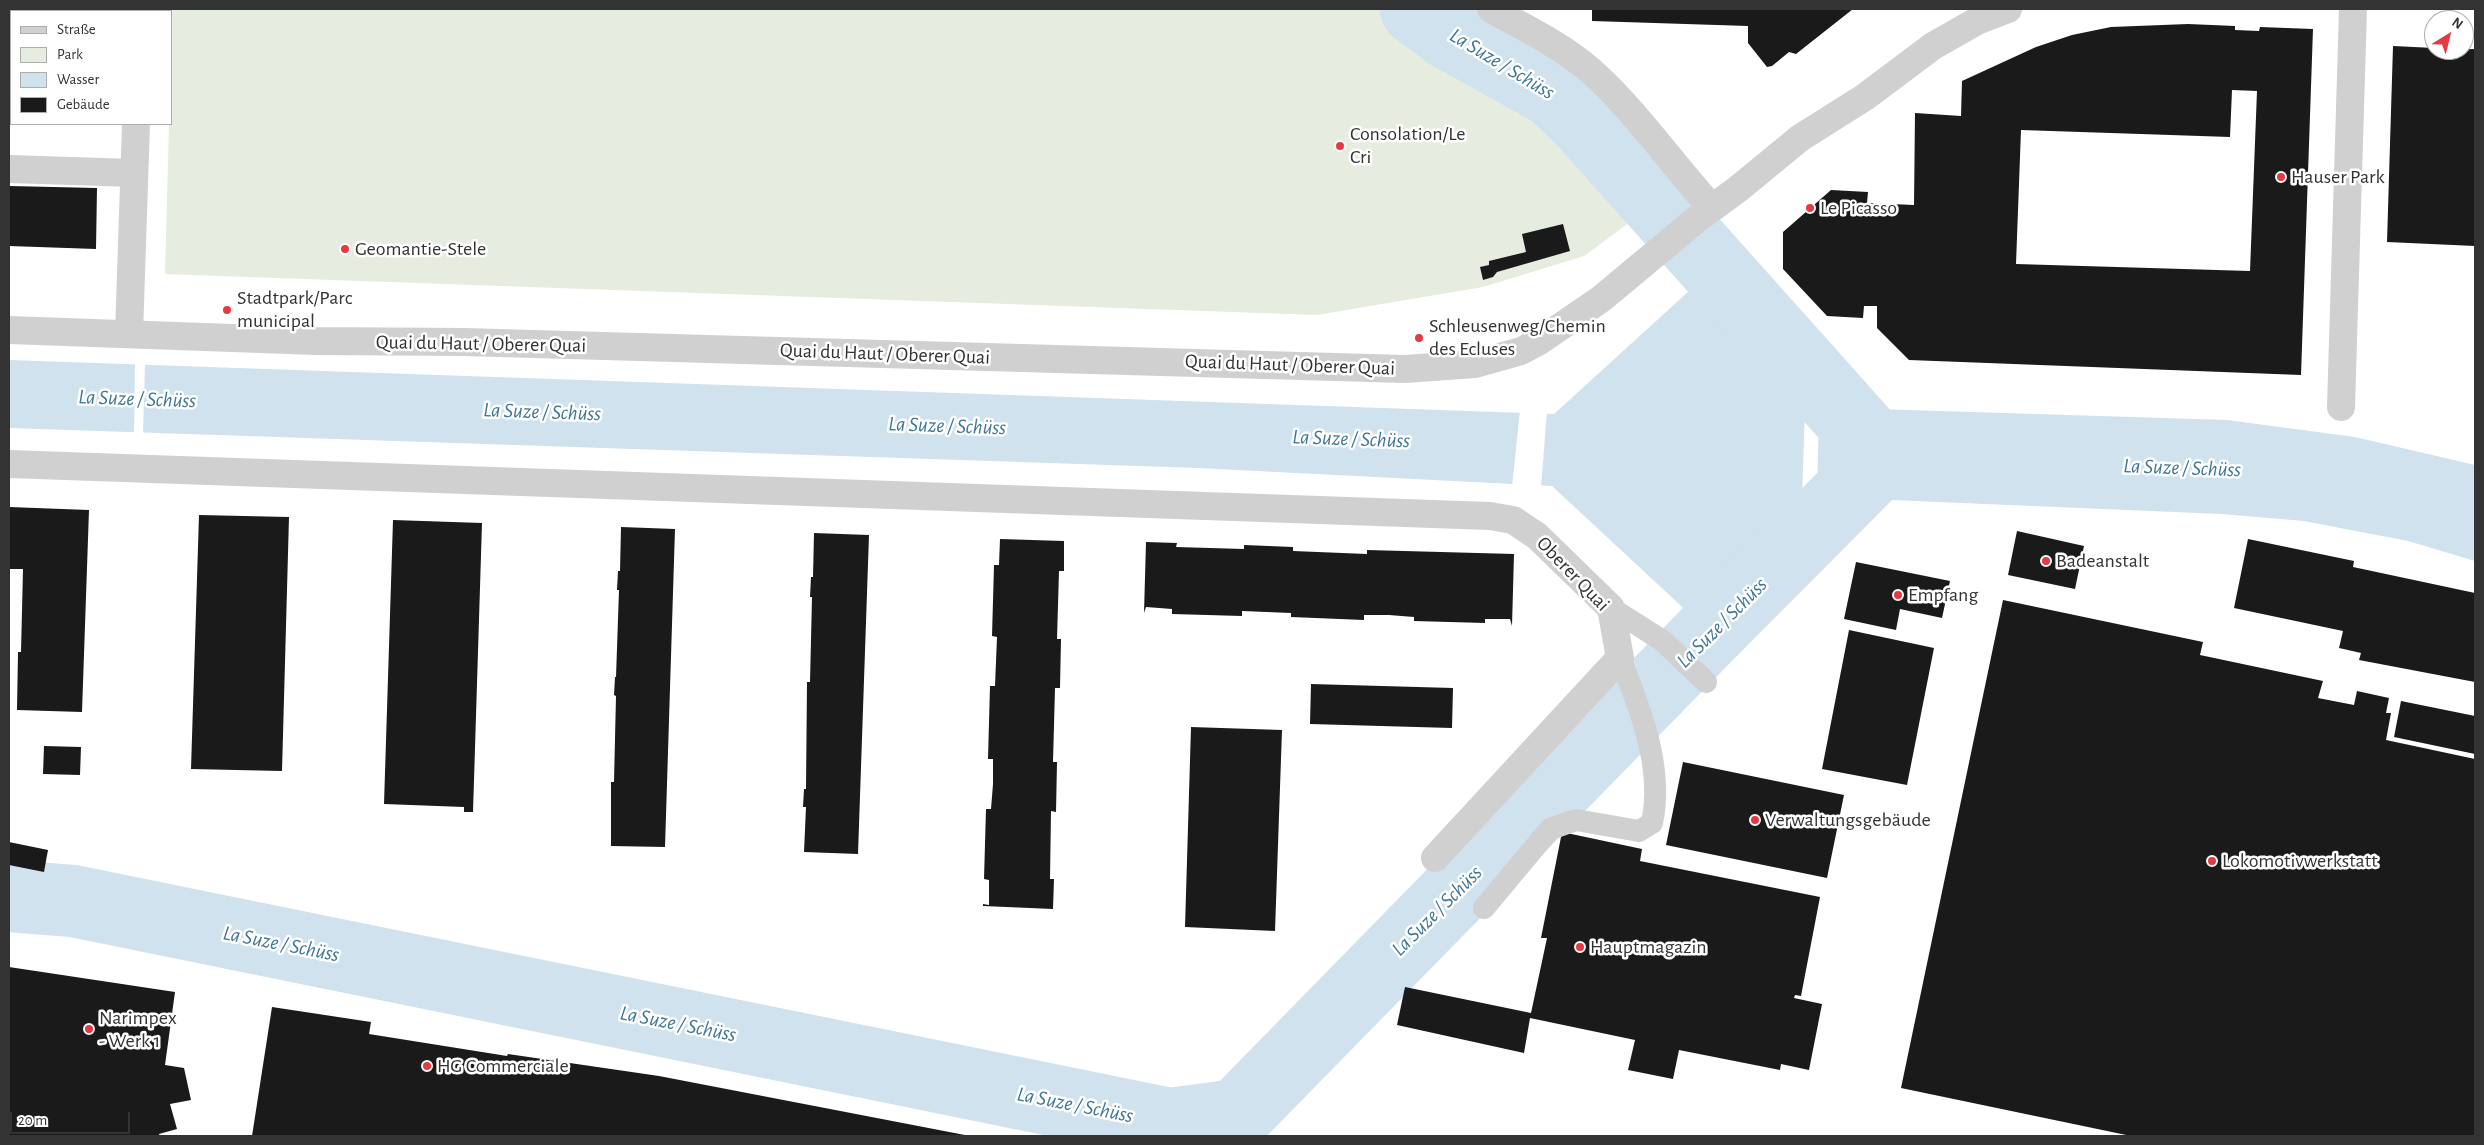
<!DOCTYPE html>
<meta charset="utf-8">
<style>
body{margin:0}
#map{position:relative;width:2484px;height:1145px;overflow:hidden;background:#fff;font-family:"Alegreya Sans",sans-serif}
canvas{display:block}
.frame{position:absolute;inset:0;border:10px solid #333;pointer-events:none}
.legend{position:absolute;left:10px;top:10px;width:162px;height:115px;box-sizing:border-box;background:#fff;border:1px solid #adadad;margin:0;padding:6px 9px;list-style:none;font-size:15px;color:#333}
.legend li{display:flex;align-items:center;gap:10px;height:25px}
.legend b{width:25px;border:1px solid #adadad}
.north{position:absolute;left:2424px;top:10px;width:50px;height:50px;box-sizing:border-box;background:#fff;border:1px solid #adadad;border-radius:50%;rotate:36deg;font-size:14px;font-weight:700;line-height:20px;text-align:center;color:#333}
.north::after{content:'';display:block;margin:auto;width:18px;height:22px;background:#e63946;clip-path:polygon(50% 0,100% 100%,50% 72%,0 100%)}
.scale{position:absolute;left:10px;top:1112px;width:120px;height:22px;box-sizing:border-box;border:2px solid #333;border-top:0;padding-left:6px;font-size:15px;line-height:18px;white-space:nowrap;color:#333;-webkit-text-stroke:4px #fff;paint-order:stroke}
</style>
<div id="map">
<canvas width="2484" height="1145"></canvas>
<div class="frame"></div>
<ul class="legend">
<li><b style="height:6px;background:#d0d0d0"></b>Straße</li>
<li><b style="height:14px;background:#e6ecdf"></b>Park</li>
<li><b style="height:14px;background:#cfe2ee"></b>Wasser</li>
<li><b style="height:14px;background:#1a1a1a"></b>Gebäude</li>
</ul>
<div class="north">N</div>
<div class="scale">20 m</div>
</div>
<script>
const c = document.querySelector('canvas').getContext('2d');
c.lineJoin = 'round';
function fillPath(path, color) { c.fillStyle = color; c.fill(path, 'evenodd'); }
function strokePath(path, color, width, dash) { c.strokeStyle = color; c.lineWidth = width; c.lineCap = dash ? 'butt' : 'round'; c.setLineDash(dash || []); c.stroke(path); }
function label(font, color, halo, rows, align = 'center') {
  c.font = font + ' "Alegreya Sans",sans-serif'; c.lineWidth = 5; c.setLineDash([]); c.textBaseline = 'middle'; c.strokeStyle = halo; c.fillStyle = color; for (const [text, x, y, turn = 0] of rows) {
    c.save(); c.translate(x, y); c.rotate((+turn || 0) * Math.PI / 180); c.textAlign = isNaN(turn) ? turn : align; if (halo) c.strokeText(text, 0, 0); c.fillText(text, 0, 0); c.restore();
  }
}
fillPath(new Path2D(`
 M 172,9 L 1400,9 L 1521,97 L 1645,211 L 1584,256 L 1483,287 L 1317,315 L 165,274 L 169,124 L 171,124 Z`), '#e6ecdf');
fillPath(new Path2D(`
 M 1700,281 L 1812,407 L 2227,420 L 2355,437 L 2475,465 L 2475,561 L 2408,541 L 2304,521 L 2222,514 L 1844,498 L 1809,501 L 1692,616 L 1552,486 L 1198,468 L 9,428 L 9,360 L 1554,414 Z`), '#cfe2ee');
fillPath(new Path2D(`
 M 135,362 L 145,362 L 143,435 L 134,435 Z
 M 1812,403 L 1830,405 L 1819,416 L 1817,493 L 1826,502 L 1809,504 L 1802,498 L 1805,409 Z
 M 1520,410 L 1547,411 L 1541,488 L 1512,487 Z`), '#fff');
strokePath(new Path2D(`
 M 1416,9 L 1448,33 L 1554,92 L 1582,119 L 1884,457
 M 9,896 L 73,901 L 1170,1124 L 1237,1115 L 1703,639 L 1884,457`), '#cfe2ee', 72);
fillPath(new Path2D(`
 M 32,9 L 104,9 L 104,11 L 32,11 Z
 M 1592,9 L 1853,9 L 1796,54 L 1789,52 L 1772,66 L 1767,67 L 1748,43 L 1748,26 L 1592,21 Z
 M 2188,24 L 2235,26 L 2235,30 L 2259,31 L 2260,27 L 2313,29 L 2301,375 L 1909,360 L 1877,328 L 1877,306 L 1864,306 L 1863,318 L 1827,316 L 1783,269 L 1783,232 L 1831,190 L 1868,192 L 1867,203 L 1914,205 L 1915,113 L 1961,116 L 1962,81 L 2036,47 L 2072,35 L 2111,27 ZM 2232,90 L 2257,91 L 2250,271 L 2016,264 L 2021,130 L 2230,137 Z
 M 2393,46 L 2434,48 L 2434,50 L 2475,49 L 2475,246 L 2387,242 Z
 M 9,49 L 11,49 L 11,110 L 9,109 Z
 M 9,186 L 97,188 L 96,249 L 9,246 Z
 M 1563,224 L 1570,251 L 1497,272 L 1493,277 L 1483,280 L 1480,267 L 1489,265 L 1489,261 L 1526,252 L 1522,234 Z
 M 9,507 L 89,510 L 82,712 L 17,710 L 18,652 L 21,652 L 23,569 L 9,569 Z
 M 199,515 L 289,517 L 282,771 L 191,769 Z
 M 393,520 L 482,523 L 473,812 L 464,812 L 464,807 L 384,804 Z
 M 621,527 L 675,529 L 665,847 L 611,846 L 611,782 L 614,782 L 616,696 L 614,695 L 615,677 L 616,677 L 619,590 L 617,590 L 618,571 L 620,571 Z
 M 2017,531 L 2084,546 L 2075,589 L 2008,575 Z
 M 814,533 L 869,535 L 858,854 L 804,852 L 806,807 L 803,807 L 804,789 L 806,789 L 807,682 L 810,682 L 812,597 L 810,597 L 811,577 L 813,577 Z
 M 1000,539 L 1064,541 L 1064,571 L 1059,571 L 1057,639 L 1061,639 L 1060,688 L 1055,688 L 1053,762 L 1057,762 L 1056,812 L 1051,811 L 1050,879 L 1054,879 L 1053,909 L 983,906 L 983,904 L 989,905 L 989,880 L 984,879 L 986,809 L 991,809 L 993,784 L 993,759 L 988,759 L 990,686 L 995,686 L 997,637 L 992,636 L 994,565 L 999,565 Z
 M 2248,539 L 2354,561 L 2353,567 L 2475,593 L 2475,682 L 2359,660 L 2361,653 L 2339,648 L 2343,631 L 2234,608 Z
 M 1146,542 L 1177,543 L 1176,547 L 1244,549 L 1244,545 L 1293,547 L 1293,551 L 1367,554 L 1367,550 L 1514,554 L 1512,626 L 1510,619 L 1485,619 L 1485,623 L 1414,621 L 1414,617 L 1389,615 L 1364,615 L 1364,620 L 1291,617 L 1291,613 L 1242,611 L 1242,616 L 1172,614 L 1172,609 L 1146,607 L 1144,613 Z
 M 1856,562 L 1950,581 L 1942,618 L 1900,609 L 1896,630 L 1844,619 Z
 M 2003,600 L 2203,642 L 2200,655 L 2323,681 L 2318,698 L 2354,705 L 2357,691 L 2389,698 L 2386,713 L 2391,713 L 2386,740 L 2475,759 L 2475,1136 L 2131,1136 L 1901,1088 Z
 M 1849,630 L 1934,648 L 1907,785 L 1822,769 Z
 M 1311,684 L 1453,688 L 1452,728 L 1310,724 Z
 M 2401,701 L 2475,716 L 2475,754 L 2394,737 Z
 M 1191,727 L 1282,730 L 1275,931 L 1185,927 Z
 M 44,746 L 81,747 L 80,775 L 43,774 Z
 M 1683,762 L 1844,795 L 1827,878 L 1666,845 Z
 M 1562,832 L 1642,849 L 1640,861 L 1820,897 L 1801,996 L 1795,995 L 1794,998 L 1822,1004 L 1809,1070 L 1781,1064 L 1780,1070 L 1679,1050 L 1673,1079 L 1628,1070 L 1635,1040 L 1530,1018 L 1524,1053 L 1397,1025 L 1405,987 L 1531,1013 L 1547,938 L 1541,938 Z
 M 9,842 L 48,850 L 44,872 L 9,865 Z
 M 9,967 L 175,992 L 165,1065 L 184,1068 L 191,1100 L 170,1104 L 177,1129 L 159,1134 L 160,1136 L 9,1136 Z
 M 272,1007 L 371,1022 L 369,1034 L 507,1056 L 508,1054 L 659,1076 L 970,1136 L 252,1136 Z`), '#1a1a1a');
strokePath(new Path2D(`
 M 1611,608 L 1663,641 L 1706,682
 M 1484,908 L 1550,829 L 1576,820 L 1639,831 L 1652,823 C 1664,768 1640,708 1620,658`), '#d0d0d0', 22);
strokePath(new Path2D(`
 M 1491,9 C 1525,28 1561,45 1591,71 C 1636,111 1671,163 1712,208
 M 139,11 L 139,9
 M 9,169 L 134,173
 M 129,334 L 136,124
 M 2341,407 L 2353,9
 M 9,464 L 1490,516 L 1513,520 L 1537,536 L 1611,608 L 1620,658 L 1435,858`), '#d0d0d0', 28);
strokePath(new Path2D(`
 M 9,330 L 316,341 L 464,342 L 1405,369 L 1475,364 L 1521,351 L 1538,342 L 1601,299 L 1697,219 L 1738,189 L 1800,138 L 1865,97 L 1933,46 L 1977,21 L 2008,9`), '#d0d0d0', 28);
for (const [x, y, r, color] of [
 [1340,146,5,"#e63946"],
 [2281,177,5,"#e63946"],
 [1810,208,5,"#e63946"],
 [345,249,5,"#e63946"],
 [227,310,5,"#e63946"],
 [1419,338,5,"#e63946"],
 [2046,561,5,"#e63946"],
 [1898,595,5,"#e63946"],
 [1755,820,5,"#e63946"],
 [2212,861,5,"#e63946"],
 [1580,947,5,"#e63946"],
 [89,1029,5,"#e63946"],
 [427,1066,5,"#e63946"]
]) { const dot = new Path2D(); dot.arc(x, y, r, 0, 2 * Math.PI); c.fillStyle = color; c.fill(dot); strokePath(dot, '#fff', 2); }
label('20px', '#333', '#fff', [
 ["Consolation/Le",1350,134],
 ["Cri",1350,157],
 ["Hauser Park",2291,177],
 ["Le Picasso",1820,208],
 ["Geomantie-Stele",355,249],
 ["Stadtpark/Parc",237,298],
 ["municipal",237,321],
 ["Schleusenweg/Chemin",1429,326],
 ["des Ecluses",1429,349],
 ["Badeanstalt",2056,561],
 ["Empfang",1908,595],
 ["Verwaltungsgebäude",1765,820],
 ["Lokomotivwerkstatt",2222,861],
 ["Hauptmagazin",1590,947],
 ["Narimpex",99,1018],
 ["- Werk 1",99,1041],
 ["HG Commerciale",437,1066]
], 'left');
label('20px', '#333', '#fff', [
 ["Quai du Haut / Oberer Quai",481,344,1],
 ["Quai du Haut / Oberer Quai",885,354,2],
 ["Quai du Haut / Oberer Quai",1290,365,2],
 ["Oberer Quai",1573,574,46]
]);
label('italic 21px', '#3f7597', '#fff', [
 ["La Suze / Schüss",1502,64,31],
 ["La Suze / Schüss",137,399,2],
 ["La Suze / Schüss",542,412,2],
 ["La Suze / Schüss",947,426,2],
 ["La Suze / Schüss",1351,439,2],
 ["La Suze / Schüss",2182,468,2],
 ["La Suze / Schüss",1722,623,-45],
 ["La Suze / Schüss",1437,911,-45],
 ["La Suze / Schüss",281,944,11],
 ["La Suze / Schüss",678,1024,11],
 ["La Suze / Schüss",1075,1105,11]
]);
</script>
